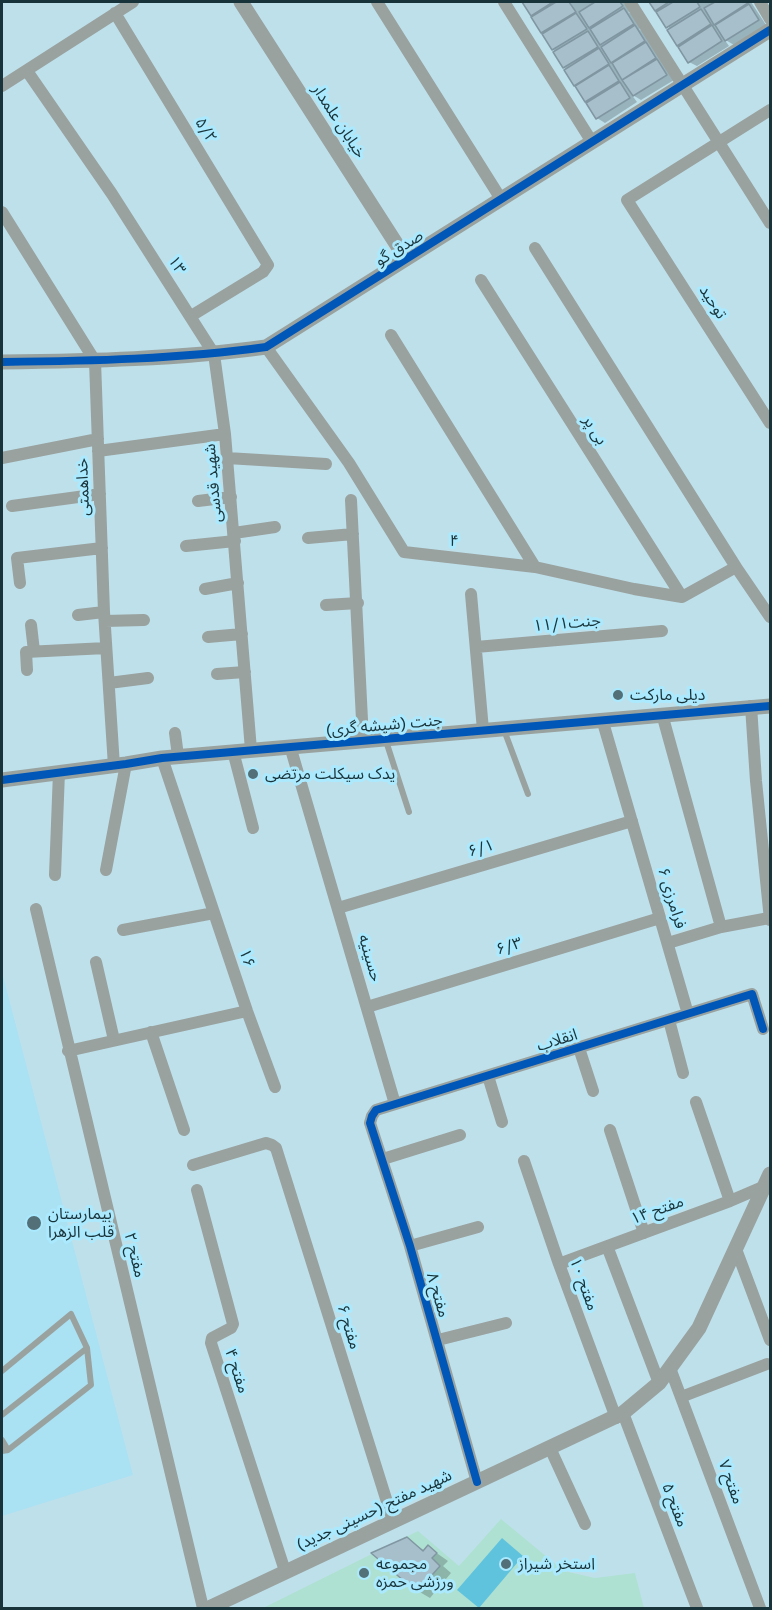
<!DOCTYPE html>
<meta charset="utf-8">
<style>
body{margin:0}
#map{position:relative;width:772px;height:1610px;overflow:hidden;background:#bee0eb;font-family:"Golos Text",sans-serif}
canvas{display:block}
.frame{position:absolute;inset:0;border:3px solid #19333a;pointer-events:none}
</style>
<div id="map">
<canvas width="772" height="1610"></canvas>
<div class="frame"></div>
</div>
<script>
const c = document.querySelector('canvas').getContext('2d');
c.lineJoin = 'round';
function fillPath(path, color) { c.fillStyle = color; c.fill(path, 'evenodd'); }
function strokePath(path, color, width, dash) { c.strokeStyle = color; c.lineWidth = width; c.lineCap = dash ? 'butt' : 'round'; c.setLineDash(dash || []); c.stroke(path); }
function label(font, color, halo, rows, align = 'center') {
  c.font = font + ' "Golos Text","Noto Sans Arabic",sans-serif'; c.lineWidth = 6; c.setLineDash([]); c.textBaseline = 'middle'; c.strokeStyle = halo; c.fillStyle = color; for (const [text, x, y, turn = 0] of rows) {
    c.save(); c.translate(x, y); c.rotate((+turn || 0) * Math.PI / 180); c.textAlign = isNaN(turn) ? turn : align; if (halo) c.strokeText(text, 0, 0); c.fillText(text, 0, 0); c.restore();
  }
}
fillPath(new Path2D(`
 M 2,972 L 133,1475 L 2,1516 Z`), '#aae1f3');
fillPath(new Path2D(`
 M 501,1519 L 564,1571 L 595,1578 L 635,1573 L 644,1608 L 263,1608 L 418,1531 L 459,1566 Z`), '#afe1d2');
fillPath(new Path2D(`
 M 502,1538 L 523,1556 L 479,1608 L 457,1590 Z`), '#60c3de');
fillPath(new Path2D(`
 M 523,2 L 624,2 L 630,11 L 628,12 L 632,14 L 641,28 L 639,29 L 643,32 L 674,80 L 641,100 L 631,94 L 637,102 L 605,123 L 597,118 L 566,70 L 568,69 L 564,67 L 535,16 Z
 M 651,2 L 751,2 L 766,25 L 734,45 L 724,39 L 729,46 L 697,66 L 689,62 L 660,12 Z
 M 407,1539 L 425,1551 L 428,1547 L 448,1561 L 443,1566 L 451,1573 L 430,1598 L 418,1591 Z`), '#0003');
const building = new Path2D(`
 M 522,2 L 553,2 L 531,16 Z
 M 556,2 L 569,2 L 576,12 L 541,33 L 531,17 Z
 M 595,2 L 620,2 L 623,6 L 589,28 L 579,12 Z
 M 649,2 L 669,2 L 655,11 Z
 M 673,2 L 697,2 L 700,7 L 666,28 L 656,12 Z
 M 715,2 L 747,2 L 748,3 L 714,25 L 704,8 Z
 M 749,4 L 759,20 L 725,41 L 715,25 Z
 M 624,8 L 634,24 L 600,45 L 590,29 Z
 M 701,9 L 711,24 L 677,46 L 667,30 Z
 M 576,13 L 587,29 L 552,50 L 542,34 Z
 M 635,25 L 645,41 L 611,63 L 601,47 Z
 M 712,25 L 722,41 L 688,63 L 678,47 Z
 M 588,31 L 598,47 L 563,68 L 553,52 Z
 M 646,42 L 656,58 L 622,80 L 612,63 Z
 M 599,48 L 609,64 L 574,86 L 564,70 Z
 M 657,59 L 667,75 L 633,96 L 622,80 Z
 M 609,65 L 619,81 L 585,102 L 575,86 Z
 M 620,82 L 630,98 L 596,119 L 586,103 Z
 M 407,1537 L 423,1551 L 428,1545 L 437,1553 L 432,1558 L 440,1566 L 417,1592 L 371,1553 Z`);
fillPath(building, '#a7bfcb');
strokePath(building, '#8097a2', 1.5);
strokePath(new Path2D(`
 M 504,730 L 528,794
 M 386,741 L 409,812
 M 2,1371 L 71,1314 L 87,1348 L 2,1415
 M 2,1440 L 8,1450
 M 2,1451 L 8,1450 L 91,1385 L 87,1348`), '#99a29f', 6);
strokePath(new Path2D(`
 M 377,2 L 501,199
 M 504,2 L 592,142
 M 630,2 L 770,223
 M 760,2 L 770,19
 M 115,13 L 268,265 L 263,272 L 191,316
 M 27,71 L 112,194 L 214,354 L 225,434 L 251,750
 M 2,86 L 133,2
 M 770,110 L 627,200 L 770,423
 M 2,212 L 95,361 L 104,612 L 114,766
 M 535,248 L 736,567 L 770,617
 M 481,280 L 682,597
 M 391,335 L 535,567
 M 266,347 L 349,463 L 404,552 L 535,567 L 634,589 L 682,597 L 736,567
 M 98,451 L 225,434
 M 2,458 L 98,439
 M 227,458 L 326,464
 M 351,500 L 363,740
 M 198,501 L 231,497
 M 12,506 L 100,494
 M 234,533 L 275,527
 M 308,538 L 353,534
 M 186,546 L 235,541
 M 20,583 L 17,558 L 102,548
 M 205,589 L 238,583
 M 471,594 L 483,730
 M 326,605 L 358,603
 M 78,615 L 104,612
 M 105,621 L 144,620
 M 31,625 L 34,651
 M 208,637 L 242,634
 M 476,647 L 662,631
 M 27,670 L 26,652 L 106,648
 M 217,674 L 245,672
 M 109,683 L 148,678
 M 751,706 L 756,781 L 770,920
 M 662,714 L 721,927
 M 602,719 L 688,1014
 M 175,733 L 178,756
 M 290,746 L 395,1104
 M 233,751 L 253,828
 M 162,758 L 247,1011 L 275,1087
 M 106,870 L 126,764
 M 55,875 L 59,772
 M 338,908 L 632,821
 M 36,909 L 203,1608
 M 123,930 L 214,913
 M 668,943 L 721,927 L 769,918
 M 96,962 L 114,1040
 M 367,1007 L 660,918
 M 669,1020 L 683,1073
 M 151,1032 L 184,1130
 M 579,1048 L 593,1091
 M 68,1051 L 247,1011
 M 488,1076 L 502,1122
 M 696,1102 L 730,1201
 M 610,1130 L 644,1233
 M 383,1159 L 460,1135
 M 524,1161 L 559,1264 L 616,1418
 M 193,1165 L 266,1143 L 272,1145 L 276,1148 L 393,1521
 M 197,1190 L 233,1324 L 231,1328 L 212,1338 L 211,1343 L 285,1571
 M 410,1246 L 478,1227
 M 607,1246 L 659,1383
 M 736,1249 L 770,1340
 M 559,1264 L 730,1201 L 765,1186
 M 438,1340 L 506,1323
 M 670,1368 L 760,1608
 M 681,1397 L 767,1364
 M 623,1413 L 697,1608
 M 550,1448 L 585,1524
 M 477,1482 L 410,1246 L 370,1123 L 372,1116 L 376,1110 L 752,994 L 763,1029`), '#99a29f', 12);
strokePath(new Path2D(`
 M 241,2 L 406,259
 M 2,362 C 90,361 179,359 266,347 L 770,30
 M 2,780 L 126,764 L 162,758 L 770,706
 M 209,1608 L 623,1413 L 659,1383 L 699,1328 L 770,1174`), '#99a29f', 15);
strokePath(new Path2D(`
 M 2,362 C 90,361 179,359 266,347 L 770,30
 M 2,780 L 126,764 L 162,758 L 770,706
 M 477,1482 L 410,1246 L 370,1123 L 372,1116 L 376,1110 L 752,994 L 763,1029`), '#0057b8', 8);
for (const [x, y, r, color] of [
 [618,695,6,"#537078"],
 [253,774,6,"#537078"],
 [34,1223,8,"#537078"],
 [506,1564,6,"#537078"],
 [364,1573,6,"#537078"]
]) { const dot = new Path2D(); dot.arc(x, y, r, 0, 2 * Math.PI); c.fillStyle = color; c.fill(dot); strokePath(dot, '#abeafe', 2); }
label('16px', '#19333a', '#abeafe', [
 ["خیابان علمدار",339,121,57],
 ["۵/۲",206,130,58],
 ["صدق گو",399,248,-32],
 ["۱۳",177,265,57],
 ["توحید",713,302,57],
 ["بی پر",595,430,58],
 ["شهید قدسی",213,483,-95],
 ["خداهمتی",83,487,-92],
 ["۴",454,541,6],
 ["جنت۱۱/۱",567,623,-5],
 ["جنت (شیشه گری)",384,725,-5],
 ["۶/۱",481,848,-17],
 ["فرامرزی ۶",672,898,73],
 ["۶/۳",509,946,-17],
 ["۱۶",247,958,71],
 ["حسینیه",370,958,74],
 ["انقلاب",557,1040,-17],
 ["مفتح ۱۴",657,1210,-20],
 ["مفتح ۲",135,1255,76],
 ["مفتح ۱۰",584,1284,70],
 ["مفتح ۸",438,1295,74],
 ["مفتح ۶",349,1327,73],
 ["مفتح ۴",237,1371,72],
 ["مفتح ۷",731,1482,70],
 ["مفتح ۵",675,1505,69],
 ["شهید مفتح (حسینی جدید)",374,1510,-25]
]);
label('16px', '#19333a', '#abeafe', [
 ["دیلی مارکت",630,695],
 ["یدک سیکلت مرتضی",265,774],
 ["بیمارستان",48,1214],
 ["قلب الزهرا",48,1232],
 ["مجموعه",376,1564],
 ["ورزشی حمزه",376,1582],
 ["استخر شیراز",518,1564]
], 'left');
</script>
